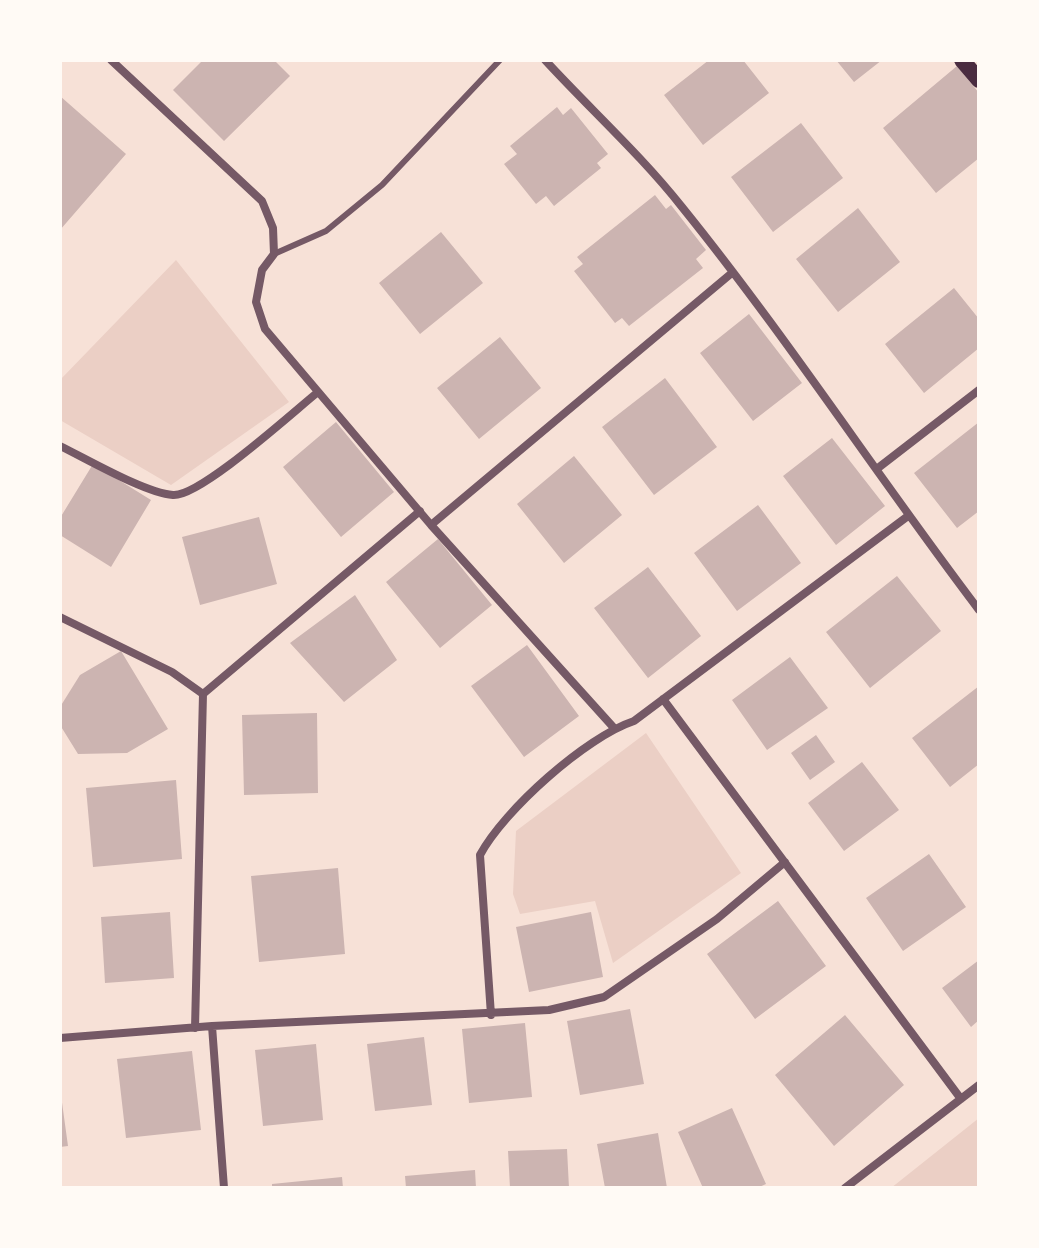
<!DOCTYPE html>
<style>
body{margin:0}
#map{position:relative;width:1039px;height:1248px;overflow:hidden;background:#f7e1d7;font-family:Signika,sans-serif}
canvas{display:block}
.frame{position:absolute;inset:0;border:62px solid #fffaf5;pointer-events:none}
</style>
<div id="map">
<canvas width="1039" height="1248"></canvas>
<div class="frame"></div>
</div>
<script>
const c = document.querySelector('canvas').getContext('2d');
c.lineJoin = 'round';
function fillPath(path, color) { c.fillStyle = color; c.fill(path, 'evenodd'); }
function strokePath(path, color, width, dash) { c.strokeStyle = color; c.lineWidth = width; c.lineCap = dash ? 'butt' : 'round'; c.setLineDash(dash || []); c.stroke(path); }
fillPath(new Path2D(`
 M 176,260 L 289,402 L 171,485 L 60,420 L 60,380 Z
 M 646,733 L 741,873 L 613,963 L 595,901 L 520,914 L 513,894 L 516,831 Z
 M 979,1118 L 979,1188 L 891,1188 Z`), '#ebcfc5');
fillPath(new Path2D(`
 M 203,60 L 274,60 L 290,76 L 224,141 L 173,90 Z
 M 709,60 L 743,60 L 769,93 L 703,145 L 664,95 Z
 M 836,60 L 882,60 L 854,82 Z
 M 957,66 L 979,93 L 979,158 L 936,193 L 883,128 Z
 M 60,96 L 126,154 L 60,230 Z
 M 557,107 L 563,115 L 571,108 L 608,154 L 597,163 L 601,168 L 554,206 L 546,196 L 536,204 L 504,164 L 517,154 L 510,146 Z
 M 801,123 L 843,178 L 773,232 L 731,177 Z
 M 655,195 L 666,209 L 671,205 L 706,250 L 696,259 L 703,268 L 629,326 L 622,318 L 615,323 L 574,271 L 583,264 L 577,257 Z
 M 858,208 L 900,262 L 838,312 L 796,259 Z
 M 441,232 L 483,283 L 420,334 L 379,283 Z
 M 954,288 L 979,319 L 979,348 L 924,393 L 885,344 Z
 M 749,314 L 802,383 L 753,421 L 700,353 Z
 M 500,337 L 541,388 L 479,439 L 437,388 Z
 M 665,378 L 717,447 L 654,495 L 602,427 Z
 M 336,422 L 394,492 L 341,537 L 283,467 Z
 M 979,422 L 979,511 L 957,528 L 914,473 Z
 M 832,438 L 885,506 L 836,545 L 783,476 Z
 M 574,456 L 622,515 L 564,563 L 517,504 Z
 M 93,464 L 151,500 L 111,567 L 60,535 L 60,518 Z
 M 758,505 L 801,563 L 737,611 L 694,553 Z
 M 259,517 L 277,584 L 200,605 L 182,537 Z
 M 438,539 L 492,605 L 440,648 L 386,582 Z
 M 648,567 L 701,636 L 648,678 L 594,608 Z
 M 897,576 L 941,631 L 870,688 L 826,632 Z
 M 355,595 L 397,660 L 344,702 L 290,643 Z
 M 527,645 L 579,716 L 524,757 L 471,686 Z
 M 121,651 L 168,729 L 127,753 L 78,754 L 60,725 L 60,707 L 80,675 Z
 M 790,657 L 828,708 L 767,750 L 732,700 Z
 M 979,686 L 979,764 L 950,787 L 912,738 Z
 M 317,713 L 318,793 L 244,795 L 242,715 Z
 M 816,735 L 835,762 L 810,780 L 791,753 Z
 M 862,762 L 899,810 L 844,851 L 808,803 Z
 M 176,780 L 182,859 L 93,867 L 86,788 Z
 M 929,854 L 966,907 L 903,951 L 866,898 Z
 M 338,868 L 345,954 L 259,962 L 251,876 Z
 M 778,901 L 826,966 L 755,1019 L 707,954 Z
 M 170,912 L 174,978 L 105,983 L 101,917 Z
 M 591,912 L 603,977 L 529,992 L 516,927 Z
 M 979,960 L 979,1020 L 971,1027 L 942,988 Z
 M 630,1009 L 644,1084 L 580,1095 L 567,1021 Z
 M 845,1015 L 904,1085 L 834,1146 L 775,1075 Z
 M 525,1023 L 532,1097 L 469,1103 L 462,1029 Z
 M 424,1037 L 432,1105 L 375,1111 L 367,1044 Z
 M 316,1044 L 323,1120 L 263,1126 L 255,1050 Z
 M 192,1051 L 201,1130 L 126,1138 L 117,1059 Z
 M 60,1088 L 68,1146 L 60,1147 Z
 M 732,1108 L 766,1184 L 757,1188 L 703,1188 L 678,1132 Z
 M 658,1133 L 667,1188 L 605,1188 L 597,1144 Z
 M 567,1149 L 569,1188 L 510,1188 L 508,1151 Z
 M 475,1170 L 476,1188 L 406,1188 L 405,1176 Z
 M 342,1177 L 343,1188 L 272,1188 L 272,1184 Z`), '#ccb4b1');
strokePath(new Path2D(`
 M 274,254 L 326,231 L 382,185 L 500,60`), '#755966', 6);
strokePath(new Path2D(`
 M 111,60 L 262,201 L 273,228 L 274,254 L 262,270 L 256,302 L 265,329 L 431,525 L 614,728
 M 545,60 C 590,109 641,155 682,207 C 787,337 878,477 979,610
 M 60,446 C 87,459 145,493 173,495 C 200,497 293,412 318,392
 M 878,468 L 979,390
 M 431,525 L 733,272
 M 60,617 L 172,672 L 203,694 L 195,1028
 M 203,694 L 420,511
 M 663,699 L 961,1099
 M 491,1015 L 480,855 C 504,810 586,737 634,721 L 908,516
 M 212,1026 L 224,1188
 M 60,1038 L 212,1026 L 549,1010 L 604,997 L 717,919 L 785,862
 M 845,1188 L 979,1085`), '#755966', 8);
strokePath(new Path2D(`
 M 962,60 L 979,80`), '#4a2c40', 16);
</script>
